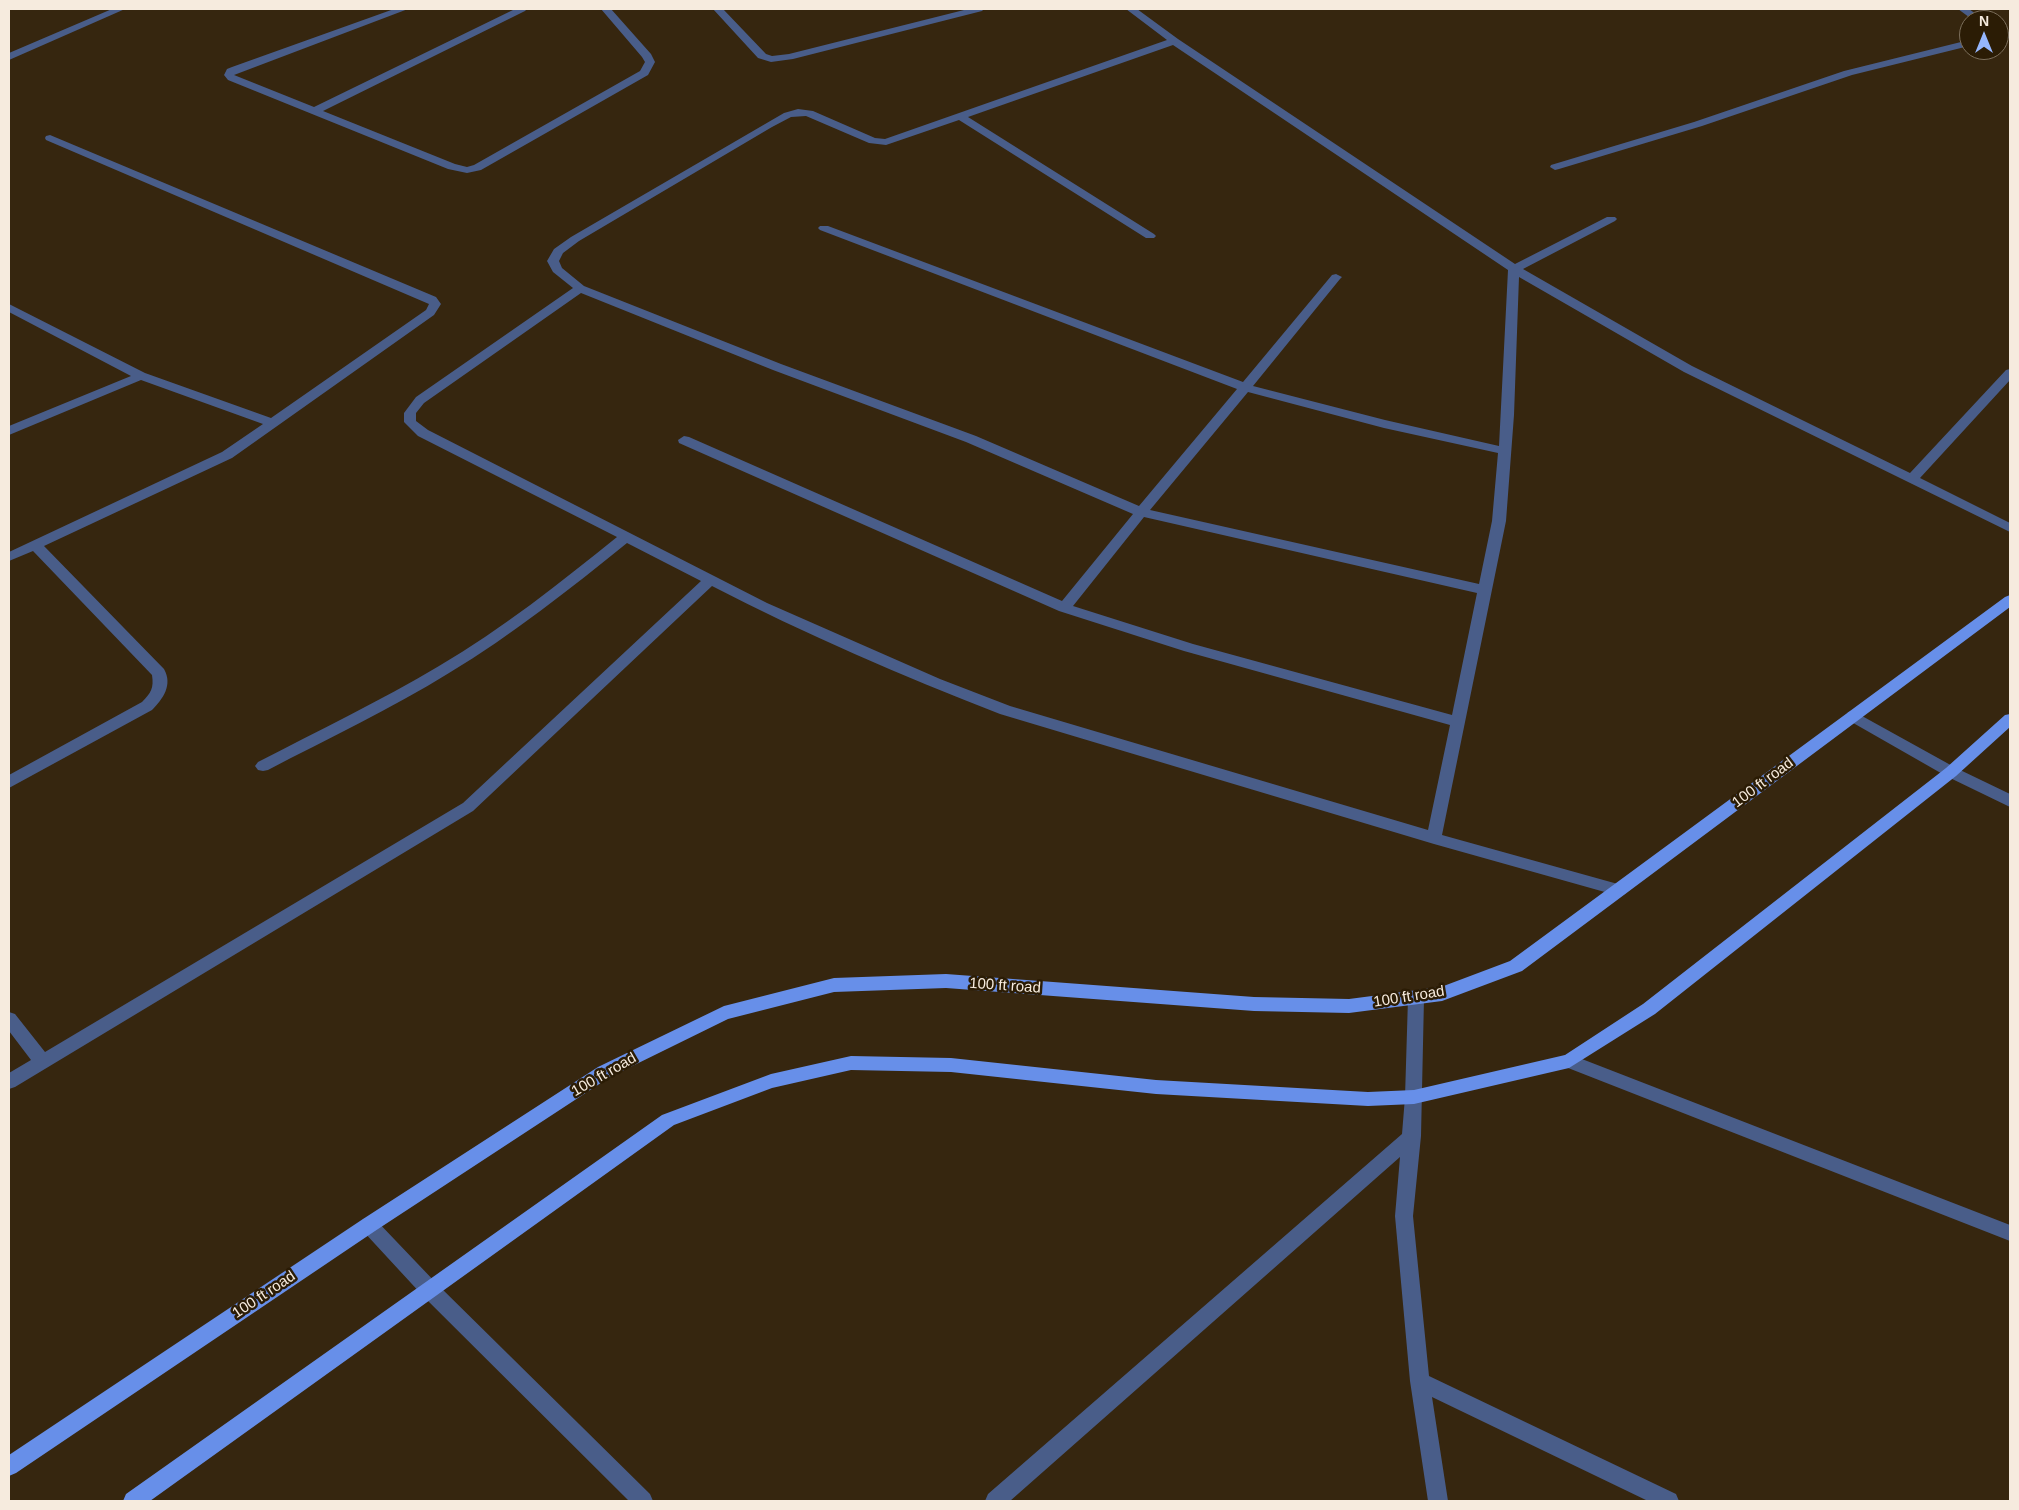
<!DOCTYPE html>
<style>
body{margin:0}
#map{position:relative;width:2019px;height:1510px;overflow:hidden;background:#36260f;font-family:Helvetica,sans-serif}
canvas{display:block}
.frame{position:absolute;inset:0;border:10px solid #f6ebde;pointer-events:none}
.north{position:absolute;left:1959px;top:10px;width:50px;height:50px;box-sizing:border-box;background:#2b1c05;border:1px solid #7c6f5c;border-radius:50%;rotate:0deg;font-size:14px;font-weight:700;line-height:20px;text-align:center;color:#f6ebde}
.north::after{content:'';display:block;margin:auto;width:18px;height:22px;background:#95b6fd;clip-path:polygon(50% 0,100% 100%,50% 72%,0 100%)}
</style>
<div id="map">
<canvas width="2019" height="1510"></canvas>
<div class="frame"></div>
<div class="north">N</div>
</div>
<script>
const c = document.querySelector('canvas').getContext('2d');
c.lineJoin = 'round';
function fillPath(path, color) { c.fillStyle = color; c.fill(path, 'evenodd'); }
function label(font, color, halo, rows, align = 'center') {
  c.font = font + ' Helvetica,sans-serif'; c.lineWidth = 5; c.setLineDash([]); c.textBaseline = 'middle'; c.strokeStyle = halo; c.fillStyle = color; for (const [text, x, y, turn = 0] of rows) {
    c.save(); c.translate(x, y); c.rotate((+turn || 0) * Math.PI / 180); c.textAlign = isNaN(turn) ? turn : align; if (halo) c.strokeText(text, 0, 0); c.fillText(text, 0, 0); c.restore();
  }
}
fillPath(new Path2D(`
 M 112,9 L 125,9 L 9,60 L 9,53 Z
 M 394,9 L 408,9 L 234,75 L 314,107 L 515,9 L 527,9 L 525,11 L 323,111 L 455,164 L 467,167 L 474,165 L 640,71 L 645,62 L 642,57 L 601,9 L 611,9 L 651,54 L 655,62 L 648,75 L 481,170 L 467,173 L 448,169 L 228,80 L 224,75 L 227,69 L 232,67 Z
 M 713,9 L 723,9 L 766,54 L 772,56 L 789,54 L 968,9 L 984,9 L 982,11 L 793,59 L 771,62 L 758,58 Z
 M 1126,9 L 1137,9 L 1178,39 L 1515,264 L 1607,217 L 1615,217 L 1617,219 L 1615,221 L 1523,269 L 1692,366 L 1910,473 L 2006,370 L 2010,369 L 2010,380 L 1920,478 L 2010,523 L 2010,532 L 1684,372 L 1519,277 L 1514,415 L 1506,521 L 1442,835 L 1625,886 L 1627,890 L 1625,894 L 1619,896 L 1434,844 L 1000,714 C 902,676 805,634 712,586 L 473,811 L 15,1087 L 9,1089 L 9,1073 L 31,1060 L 9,1031 L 9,1012 L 15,1014 L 45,1052 L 463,803 L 701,581 L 627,543 C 570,589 512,635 449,673 C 391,709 329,738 268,770 L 263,771 L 258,770 L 255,766 L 258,762 C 318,731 380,701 439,666 C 502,629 560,583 617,537 L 418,436 L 404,422 L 404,413 L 416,397 L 573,288 L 553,272 L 547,261 L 554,249 L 571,237 L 784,113 L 798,109 L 813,111 L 875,138 L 885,139 L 1167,40 ZM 1173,45 L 1508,270 L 1499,446 L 1385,420 L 1253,386 L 1340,279 L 1342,277 L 1336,274 L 1332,275 L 1243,382 L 828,226 L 820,226 L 818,228 L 820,230 L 1237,389 L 1139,506 L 976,436 L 781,364 L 584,286 L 562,268 L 559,261 L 563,253 L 579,241 L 772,127 L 791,117 L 806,116 L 869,143 L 886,145 L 959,120 L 1146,238 L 1154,238 L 1156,236 L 1154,234 L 968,117 ZM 581,293 L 773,370 L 966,442 L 1133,514 L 1062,601 L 689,437 L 684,436 L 678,440 L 679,443 L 1059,611 L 1184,651 L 1450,725 L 1428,830 L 1010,706 L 940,679 L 767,603 L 428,430 L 416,421 L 416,413 L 424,403 ZM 1248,392 L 1384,428 L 1498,453 L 1492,521 L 1479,584 L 1150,510 ZM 1144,517 L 1477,593 L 1452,715 L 1193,644 L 1073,606 Z
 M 1958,9 L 1969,9 L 1984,20 L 1973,20 Z
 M 2010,32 L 2010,38 L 1999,39 L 1999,33 Z
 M 1969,40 L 1969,46 L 1852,75 L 1702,126 L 1559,169 L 1555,170 L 1550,167 L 1551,165 L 1694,122 L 1844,71 Z
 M 50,135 L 436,297 L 441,304 L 434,315 L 232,458 L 44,546 L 164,669 C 173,685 163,699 152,710 L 9,788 L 9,775 L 142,702 C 151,693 154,688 152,675 L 33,551 L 9,561 L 9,552 L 222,452 L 263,424 L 141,380 L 9,435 L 9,426 L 131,376 L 9,312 L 9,304 L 145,373 L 271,418 L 426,310 L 429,304 L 46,140 L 45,138 L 46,136 Z
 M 1853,711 L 1956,768 L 2010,794 L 2010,807 L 1946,776 L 1848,720 L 1846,716 L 1848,712 Z
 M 1416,991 L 1422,993 L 1424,998 L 1421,1136 L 1413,1216 L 1429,1376 L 1676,1494 L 1679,1501 L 1648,1501 L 1432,1397 L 1448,1501 L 1428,1501 L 1410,1381 L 1395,1216 L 1400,1157 L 1010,1501 L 985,1501 L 988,1494 L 1402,1134 L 1405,1097 L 1408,998 L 1410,993 Z
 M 1569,1054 L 2010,1225 L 2010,1241 L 1563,1066 L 1560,1061 L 1563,1056 Z
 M 369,1217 L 375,1219 L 437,1284 L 650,1494 L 653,1501 L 629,1501 L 423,1296 L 363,1231 L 360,1225 L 363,1219 Z`), '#495d89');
fillPath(new Path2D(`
 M 2010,595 L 2010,607 L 1522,971 L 1442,1001 L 1349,1013 L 1254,1011 L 946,988 L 834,992 L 728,1019 L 610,1077 L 375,1231 L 16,1473 L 9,1476 L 9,1455 L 363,1219 L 598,1067 L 724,1006 L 834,978 L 946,974 L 1254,997 L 1349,999 L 1441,987 L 1510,961 L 2005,597 Z
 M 2010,714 L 2010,727 L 1956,776 L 1655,1014 L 1569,1068 L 1414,1104 L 1368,1106 L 1156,1094 L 951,1072 L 851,1070 L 772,1088 L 674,1125 L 150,1501 L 123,1501 L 126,1494 L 662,1115 L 771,1074 L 851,1056 L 951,1058 L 1156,1080 L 1368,1092 L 1414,1090 L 1565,1055 L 1643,1004 L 1946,768 L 2005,715 Z`), '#678fe9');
label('15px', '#f6ebde', '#2b1c05', [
 ["100 ft road",1763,783,-37],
 ["100 ft road",1005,986,4],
 ["100 ft road",1409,997,-9],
 ["100 ft road",604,1075,-30],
 ["100 ft road",264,1295,-34]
]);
</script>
